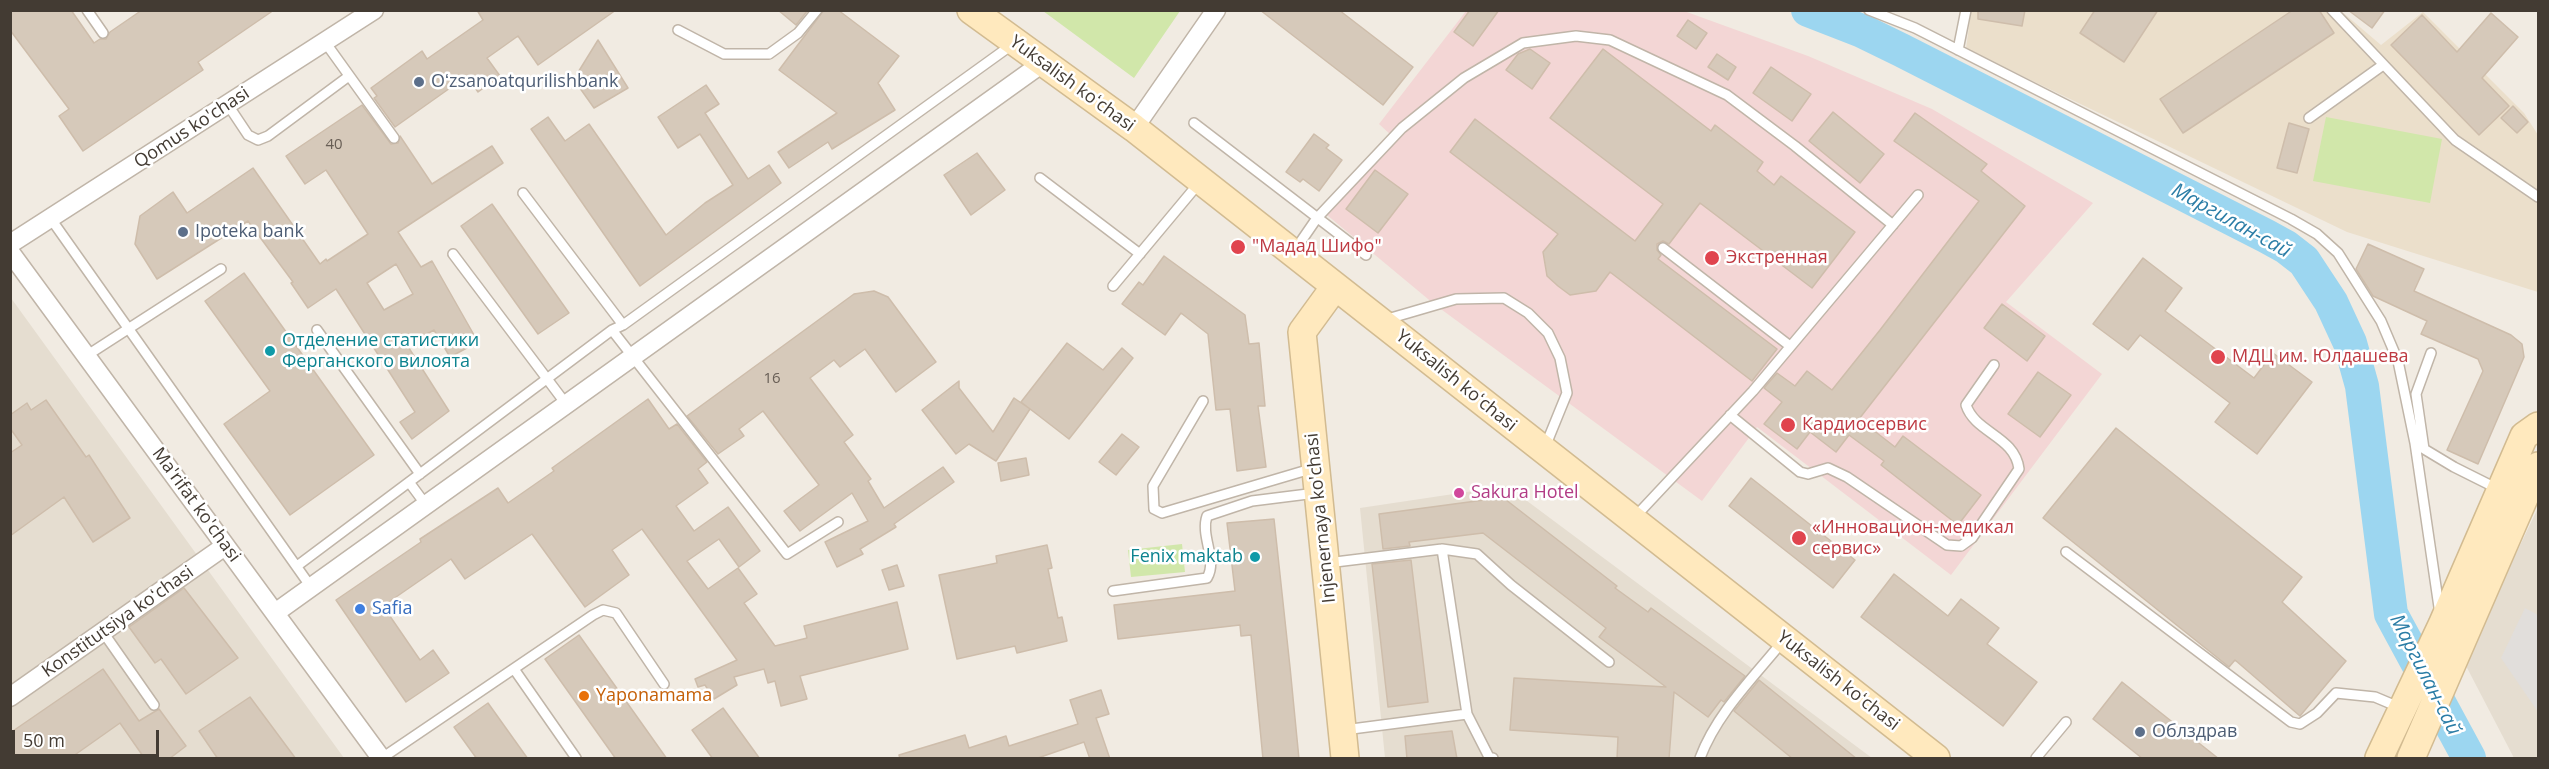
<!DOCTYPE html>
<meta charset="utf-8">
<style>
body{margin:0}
#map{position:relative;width:2549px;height:769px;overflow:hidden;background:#f1ebe2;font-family:"Open Sans",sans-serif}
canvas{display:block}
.frame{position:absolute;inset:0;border:12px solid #433b33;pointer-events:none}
.scale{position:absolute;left:12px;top:730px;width:147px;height:27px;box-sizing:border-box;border:3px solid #433b33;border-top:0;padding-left:8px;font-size:18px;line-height:21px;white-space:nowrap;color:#433b33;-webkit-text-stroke:4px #fff;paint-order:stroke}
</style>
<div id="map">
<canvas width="2549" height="769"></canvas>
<div class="frame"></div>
<div class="scale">50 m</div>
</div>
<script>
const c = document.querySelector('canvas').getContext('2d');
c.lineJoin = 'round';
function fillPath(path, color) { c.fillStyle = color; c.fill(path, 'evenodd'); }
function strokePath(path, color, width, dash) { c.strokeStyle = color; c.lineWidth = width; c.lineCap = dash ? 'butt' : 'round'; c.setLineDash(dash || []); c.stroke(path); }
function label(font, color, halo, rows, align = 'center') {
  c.font = font + ' "Open Sans",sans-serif'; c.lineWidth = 5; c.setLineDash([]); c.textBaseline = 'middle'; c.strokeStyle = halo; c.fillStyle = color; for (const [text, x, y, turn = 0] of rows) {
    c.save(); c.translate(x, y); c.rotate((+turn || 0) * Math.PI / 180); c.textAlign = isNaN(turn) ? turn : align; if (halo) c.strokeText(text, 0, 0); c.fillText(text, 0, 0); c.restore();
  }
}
fillPath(new Path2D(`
 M 11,298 L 344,758 L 11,758 Z
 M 1507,486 L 1872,758 L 1385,758 L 1360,508 Z
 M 2538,508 L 2538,758 L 2514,758 L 2464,662 Z`), '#e5ddd0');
fillPath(new Path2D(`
 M 1971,11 L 2341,11 L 2381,45 L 2423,12 L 2524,113 L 2538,135 L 2538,292 L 2347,232 L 1966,49 Z`), '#ebdfcb');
fillPath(new Path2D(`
 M 1466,11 L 1684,11 L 1808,56 L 1932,109 L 2093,203 L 2006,302 L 2102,374 L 1951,575 L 1757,427 L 1702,501 L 1434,304 L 1327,215 L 1392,136 L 1379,124 Z`), '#f3d6d5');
fillPath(new Path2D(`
 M 1043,11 L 1180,10 L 1180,11 L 1134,78 Z
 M 2326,117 L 2442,139 L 2430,203 L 2313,181 Z
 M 1182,544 L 1185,572 L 1131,577 L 1128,550 Z`), '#d1e7aa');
fillPath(new Path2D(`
 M 2525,608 L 2538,615 L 2538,712 L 2501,658 Z`), '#e1dedb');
strokePath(new Path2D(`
 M 1808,10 L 1862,31 L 1901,50 L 2266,236 L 2286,247 L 2304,261 L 2331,302 L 2350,343 L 2362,386 L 2391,614 L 2469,758`), '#9cd6f0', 34);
const building = new Path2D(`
 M 10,10 L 71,10 L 94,43 L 100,39 L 106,39 L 110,32 L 142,10 L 274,10 L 198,62 L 203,70 L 83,151 L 59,116 L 69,109 L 10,30 Z
 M 477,10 L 616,10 L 538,65 L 518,36 L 487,58 L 500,76 L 478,92 L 467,76 L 395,127 L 374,98 L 377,96 L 371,88 L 422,51 L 427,59 L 483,20 Z
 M 778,10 L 808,10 L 796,25 Z
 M 824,10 L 838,10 L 899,56 L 878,83 L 895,110 L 832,149 L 828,142 L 789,168 L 778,152 L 837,113 L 779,70 Z
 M 1260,10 L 1339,10 L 1413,67 L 1383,105 Z
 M 1470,10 L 1499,10 L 1473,46 L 1454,32 Z
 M 1978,10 L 2025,10 L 2022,26 L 1978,19 Z
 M 2095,10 L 2158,10 L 2124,62 L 2080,33 Z
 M 2293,10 L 2319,10 L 2334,33 L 2183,133 L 2160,99 Z
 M 2348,10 L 2385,10 L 2372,28 Z
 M 2491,13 L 2518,37 L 2482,78 L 2509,106 L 2479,135 L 2391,45 L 2422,15 L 2457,52 Z
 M 1688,20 L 1707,33 L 1696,49 L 1677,36 Z
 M 598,40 L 628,88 L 594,108 L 577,84 L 577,74 Z
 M 1530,49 L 1550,63 L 1532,89 L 1506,70 L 1518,54 Z
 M 1603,49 L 1711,131 L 1715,125 L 1763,162 L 1757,171 L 1774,185 L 1781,176 L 1855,232 L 1812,288 L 1700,203 L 1669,244 L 1663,241 L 1657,244 L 1657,250 L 1661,255 L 1658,259 L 1777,349 L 1752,381 L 1610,272 L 1596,291 L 1570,295 L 1558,286 L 1547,276 L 1543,252 L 1558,234 L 1450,152 L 1475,119 L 1635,241 L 1663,204 L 1550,118 Z
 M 1717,54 L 1736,67 L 1728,80 L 1708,67 Z
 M 1771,67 L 1811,94 L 1792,121 L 1753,93 Z
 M 706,85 L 719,104 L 705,113 L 748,179 L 769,165 L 781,183 L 640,286 L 531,129 L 548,117 L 565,141 L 589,124 L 666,235 L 705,203 L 733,185 L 700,134 L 678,148 L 658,117 Z
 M 362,105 L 391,144 L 398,143 L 400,136 L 432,184 L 492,146 L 503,163 L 398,232 L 421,267 L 432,261 L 478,342 L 450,357 L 434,330 L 407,345 L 449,411 L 412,439 L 400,422 L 415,412 L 336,289 L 308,308 L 291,283 L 293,282 L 248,221 L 157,279 L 135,244 L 140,216 L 173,192 L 187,213 L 253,168 L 320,264 L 326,259 L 327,261 L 368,234 L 326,170 L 305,184 L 286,156 ZM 396,264 L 413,294 L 384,310 L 367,283 Z
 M 2513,106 L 2528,122 L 2517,133 L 2501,118 Z
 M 1833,112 L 1884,154 L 1860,183 L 1809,141 Z
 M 1915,113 L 1987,164 L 1981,171 L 2025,206 L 1859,419 L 1895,447 L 1903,436 L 1981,495 L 1958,525 L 1881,465 L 1884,461 L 1849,435 L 1836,452 L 1810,432 L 1797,449 L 1764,424 L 1782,402 L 1764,388 L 1777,373 L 1795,386 L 1807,371 L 1832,390 L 1880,330 L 1979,201 L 1894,141 Z
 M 2289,123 L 2309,129 L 2297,173 L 2277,168 Z
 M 1314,134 L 1329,145 L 1326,148 L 1342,160 L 1319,191 L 1303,179 L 1300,182 L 1286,172 Z
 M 977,153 L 1005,190 L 971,215 L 944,175 Z
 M 1375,170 L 1408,194 L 1378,233 L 1346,209 Z
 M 492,204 L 569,313 L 538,334 L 461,226 Z
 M 2368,244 L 2424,269 L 2414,291 L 2511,335 L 2522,344 L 2524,357 L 2478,464 L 2447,450 L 2483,371 L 2478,359 L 2421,334 L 2427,321 L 2373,296 L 2356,269 Z
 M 1164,256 L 1245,315 L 1249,344 L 1259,343 L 1265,406 L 1258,406 L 1266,467 L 1237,471 L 1230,409 L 1216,410 L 1208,334 L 1181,313 L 1165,335 L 1122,304 L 1139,282 L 1143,285 Z
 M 2143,258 L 2182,288 L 2165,311 L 2254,378 L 2273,353 L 2312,382 L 2257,454 L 2215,422 L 2230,403 L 2140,335 L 2128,350 L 2093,324 Z
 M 244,273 L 374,455 L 290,515 L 224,424 L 270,391 L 205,301 Z
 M 874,291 L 888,297 L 936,362 L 896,392 L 865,349 L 840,367 L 834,360 L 810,378 L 853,435 L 844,442 L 871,479 L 868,481 L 884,508 L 943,467 L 954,482 L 894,524 L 896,527 L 860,549 L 863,554 L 837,567 L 825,542 L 868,521 L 852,493 L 800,531 L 784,511 L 819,485 L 763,411 L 739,429 L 744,436 L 718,454 L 687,416 L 854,294 Z
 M 2002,304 L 2045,336 L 2027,361 L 1984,328 Z
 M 1067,343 L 1103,370 L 1122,348 L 1133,358 L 1069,439 L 1021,402 Z
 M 2038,372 L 2071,395 L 2040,437 L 2008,414 Z
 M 959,381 L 959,388 L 993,432 L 1014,398 L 1030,409 L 996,461 L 969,444 L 956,454 L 922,410 Z
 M 648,399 L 669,429 L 677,424 L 707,462 L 698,469 L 708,483 L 676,506 L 694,531 L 728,507 L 760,551 L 739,567 L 719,539 L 687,561 L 708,589 L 738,568 L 757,594 L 744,603 L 775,646 L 807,638 L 804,626 L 897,602 L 908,649 L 800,676 L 807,699 L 781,706 L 775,681 L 768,683 L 764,669 L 734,677 L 737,685 L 714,699 L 705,685 L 698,687 L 695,679 L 737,660 L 642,529 L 612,550 L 629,575 L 585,607 L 532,534 L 465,579 L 451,559 L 383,606 L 420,660 L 433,650 L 449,673 L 406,702 L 336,600 L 421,542 L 420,539 L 498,488 L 508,503 L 554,471 L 552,468 Z
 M 46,400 L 86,457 L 89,455 L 130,518 L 93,542 L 64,497 L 10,536 L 10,453 L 22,445 L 10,428 L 10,415 L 27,403 L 31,410 Z
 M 2116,428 L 2302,577 L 2282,602 L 2346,661 L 2300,716 L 2235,660 L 2229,667 L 2043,518 Z
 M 1122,434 L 1139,447 L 1116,475 L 1099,462 Z
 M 1026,458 L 1029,475 L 1001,481 L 998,463 Z
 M 1751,478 L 1855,560 L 1833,588 L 1729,506 Z
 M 1492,489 L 1617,586 L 1615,588 L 1648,612 L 1651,608 L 1745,676 L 1724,702 L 1721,700 L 1708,717 L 1674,692 L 1669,759 L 1617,759 L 1618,737 L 1510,730 L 1514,678 L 1666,687 L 1599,637 L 1606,628 L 1483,533 L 1409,542 L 1410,546 L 1383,549 L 1379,514 L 1484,500 Z
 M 1274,519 L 1290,667 L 1299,759 L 1263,759 L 1251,635 L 1241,636 L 1240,625 L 1118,639 L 1114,605 L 1235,591 L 1227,523 Z
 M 1047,545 L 1052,568 L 1048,569 L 1058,618 L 1062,617 L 1067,641 L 1017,653 L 1015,646 L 957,659 L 939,575 L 997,563 L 996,556 Z
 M 1411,560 L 1428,702 L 1388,707 L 1372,564 Z
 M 897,565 L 904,586 L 889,590 L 882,570 Z
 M 1894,574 L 1948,616 L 1961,599 L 1999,628 L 1987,644 L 2037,682 L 2003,726 L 1861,617 Z
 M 184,588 L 238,658 L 186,694 L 161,659 L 155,663 L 129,627 Z
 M 579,635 L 667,759 L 616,759 L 545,659 Z
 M 103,669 L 139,721 L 159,709 L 186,746 L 169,759 L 145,759 L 120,723 L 69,759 L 10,759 L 10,733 Z
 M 1759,680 L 1857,759 L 1793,759 L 1734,711 Z
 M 2122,682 L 2219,759 L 2143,759 L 2093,719 Z
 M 1101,690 L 1109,714 L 1096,718 L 1110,759 L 1090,759 L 1084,742 L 1035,759 L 900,759 L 899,755 L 965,735 L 969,748 L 1006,736 L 1009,746 L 1078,724 L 1070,700 Z
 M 250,697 L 296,759 L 218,759 L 199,731 Z
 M 488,703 L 528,759 L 477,759 L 454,727 Z
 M 723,708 L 760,759 L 713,759 L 692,730 Z
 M 1452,731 L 1457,759 L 1407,759 L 1405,736 Z`);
fillPath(building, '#d6c9ba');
strokePath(building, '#cebdab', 1.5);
const lane = new Path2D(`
 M 87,10 L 103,33
 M 1869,10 L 1915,28 L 2291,219 L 2317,234 L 2338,253 L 2381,321 L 2398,361 L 2415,443 L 2440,614
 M 2332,10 L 2455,140 L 2538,197
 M 678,30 L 724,54 L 769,54 L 798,33 L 817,10
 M 325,42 L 394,138
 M 1958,50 L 1966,10
 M 228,105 L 248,135 L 258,140 L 268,136 L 349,76
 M 2309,118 L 2383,65
 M 1194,123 L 1366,255
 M 1040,178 L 1140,254
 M 523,193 L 623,325
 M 51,219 L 311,587
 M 1663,248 L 1790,346
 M 1295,250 L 1317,218 L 1402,128 L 1464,78 L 1523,43 L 1576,36 L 1610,40 L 1727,95 L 1795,146 L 1893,225
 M 453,254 L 566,404
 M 1113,286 L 1199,183
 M 1384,320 L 1456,299 L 1504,298 L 1528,313 L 1548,333 L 1560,358 L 1567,393 L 1545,447
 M 317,330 L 420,474
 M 612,330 L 623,325 L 1013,44
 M 2431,353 L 2416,394 L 2424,449 L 2454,467 L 2498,489
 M 86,356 L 221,269
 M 1203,401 L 1153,486 L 1154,509 L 1162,513 L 1314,468
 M 1730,415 L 1800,472 L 1808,474 L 1828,468 L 1847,477 L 1947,545 L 1961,546 L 1972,538 L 2019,469 C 2015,436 1975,433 1966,405 L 1994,365
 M 409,482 L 426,505
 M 1634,518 L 1753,391 L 1918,195
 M 1442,549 L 1467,714 L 1489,757 L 1493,758
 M 2066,552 L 2291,722 L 2300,724 L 2317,713 L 2336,693 L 2375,697 L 2401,708
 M 1327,563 L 1442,549 L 1477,554 L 1511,585 L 1609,662
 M 297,566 L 612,330 L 787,554 L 838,522
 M 1113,591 L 1207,578 C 1218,560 1200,536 1207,516 L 1252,501 L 1316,493
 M 103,632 L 154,705
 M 514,669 L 576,758
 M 1344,730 L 1467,714
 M 382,758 L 593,615 L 603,610 L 616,613 L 664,684
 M 1700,758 C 1717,713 1753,678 1783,641
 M 2036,758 L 2066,722`);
const street = new Path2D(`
 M 1134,128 L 1216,10
 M 10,244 L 374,10
 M 10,252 L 381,758
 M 275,613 L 1044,62
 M 10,697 L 225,546`);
const secondary = new Path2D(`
 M 971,10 L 1134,128 L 1936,758
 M 1334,288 L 1302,332 L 1345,758
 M 2379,758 L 2442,625 L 2524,436 L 2538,426
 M 2411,758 L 2538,466`);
strokePath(lane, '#c0b5a8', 12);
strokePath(street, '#c0b5a8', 21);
strokePath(secondary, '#d2bb91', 30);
strokePath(lane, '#fff', 9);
strokePath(street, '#fff', 18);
strokePath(secondary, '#ffe9be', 27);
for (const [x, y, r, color] of [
 [419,82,6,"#5c6f8a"],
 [183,232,6,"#5c6f8a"],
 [1238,247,8,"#e0444e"],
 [1712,258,8,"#e0444e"],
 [270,351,6,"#0f9aa8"],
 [2218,357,8,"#e0444e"],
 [1788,425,8,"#e0444e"],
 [1459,493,6,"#d1479c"],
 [1799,538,8,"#e0444e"],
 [1255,557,6,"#0f9aa8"],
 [360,609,6,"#3f7fe0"],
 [584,696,6,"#e8710a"],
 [2140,732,6,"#5c6f8a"]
]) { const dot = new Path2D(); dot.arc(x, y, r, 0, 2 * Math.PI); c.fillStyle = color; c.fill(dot); strokePath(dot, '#fff', 2); }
label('15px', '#685e55', null, [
 ["40",334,145],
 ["16",772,379]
]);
label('18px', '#4e5e75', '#fff', [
 ["Oʻzsanoatqurilishbank",431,82],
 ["Ipoteka bank",195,232],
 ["Облздрав",2152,732]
], 'left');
label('18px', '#433b33', '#fff', [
 ["Yuksalish koʻchasi",1072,84,36],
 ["Qomus ko'chasi",192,128,-33],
 ["Yuksalish koʻchasi",1456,381,39],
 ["Ma'rifat ko'chasi",196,505,54],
 ["Injenernaya ko'chasi",1321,518,-96],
 ["Konstitutsiya koʻchasi",118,622,-35],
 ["Yuksalish koʻchasi",1838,681,38]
]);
label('18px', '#be3a42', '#fff', [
 ["\"Мадад Шифо\"",1252,247],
 ["Экстренная",1726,258],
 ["МДЦ им. Юлдашева",2232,357],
 ["Кардиосервис",1802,425],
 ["«Инновацион-медикал",1812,528],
 ["сервис»",1812,549]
], 'left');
label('18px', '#0d838f', '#fff', [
 ["Отделение статистики",282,341],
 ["Ферганского вилоята",282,362],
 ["Fenix maktab",1243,557,"right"]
], 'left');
label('18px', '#b23c85', '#fff', [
 ["Sakura Hotel",1471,493]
], 'left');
label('18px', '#366cbe', '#fff', [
 ["Safia",372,609]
], 'left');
label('18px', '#c56008', '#fff', [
 ["Yaponamama",596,696]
], 'left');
label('italic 20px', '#2b7da6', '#fff', [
 ["Маргилан-сай",2231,221,29],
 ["Маргилан-сай",2425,675,63]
]);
</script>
